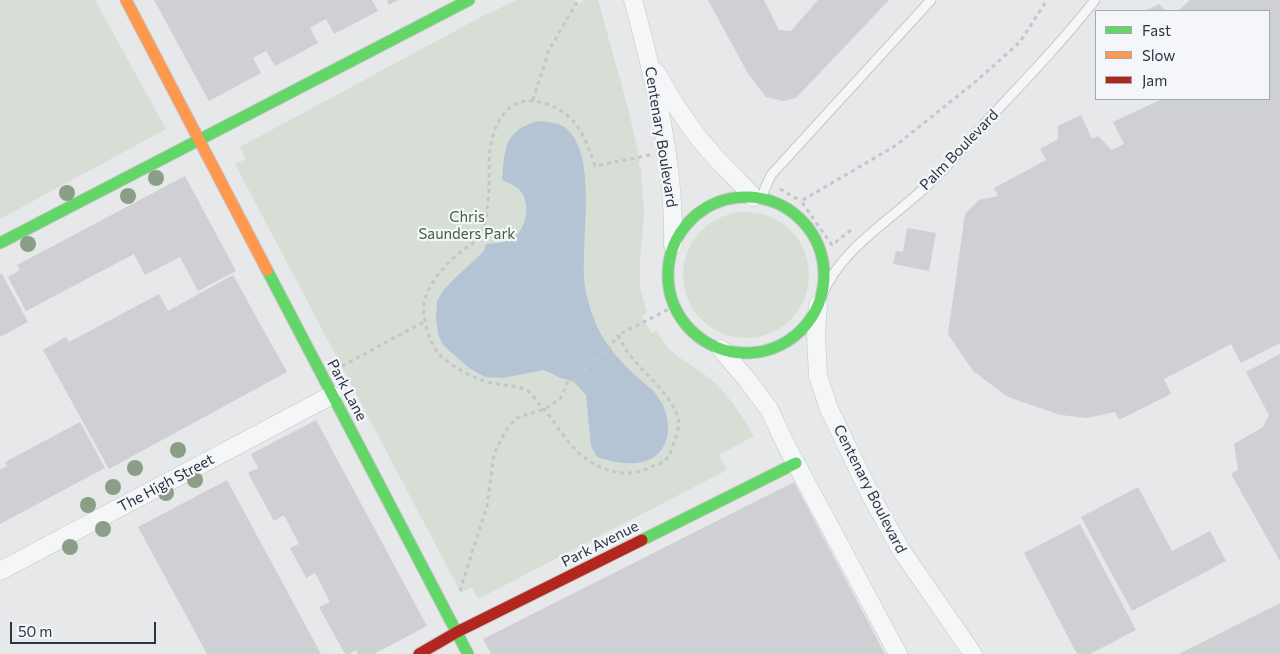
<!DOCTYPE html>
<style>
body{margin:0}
#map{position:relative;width:1280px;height:654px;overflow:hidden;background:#e6e8ea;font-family:Commissioner,sans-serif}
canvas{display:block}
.legend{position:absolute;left:1095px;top:10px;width:175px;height:90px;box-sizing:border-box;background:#f4f6f9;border:1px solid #a4a8b1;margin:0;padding:6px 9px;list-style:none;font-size:15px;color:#2b3445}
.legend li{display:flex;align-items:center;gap:10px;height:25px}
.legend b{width:25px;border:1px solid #a4a8b1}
.scale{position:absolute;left:10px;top:622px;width:146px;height:22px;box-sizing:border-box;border:2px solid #2b3445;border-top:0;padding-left:6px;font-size:15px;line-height:18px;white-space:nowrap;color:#2b3445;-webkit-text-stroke:4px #f4f6f9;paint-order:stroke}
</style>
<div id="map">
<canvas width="1280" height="654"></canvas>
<ul class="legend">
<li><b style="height:6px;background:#63d668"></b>Fast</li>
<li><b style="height:6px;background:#ff974d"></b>Slow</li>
<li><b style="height:6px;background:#b3261e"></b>Jam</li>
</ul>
<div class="scale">50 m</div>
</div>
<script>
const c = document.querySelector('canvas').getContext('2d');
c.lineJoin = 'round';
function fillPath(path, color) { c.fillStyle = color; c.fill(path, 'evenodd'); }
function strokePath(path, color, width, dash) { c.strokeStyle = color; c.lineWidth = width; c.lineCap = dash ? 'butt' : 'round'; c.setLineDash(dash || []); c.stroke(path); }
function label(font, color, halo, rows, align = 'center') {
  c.font = font + ' Commissioner,sans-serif'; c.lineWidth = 4.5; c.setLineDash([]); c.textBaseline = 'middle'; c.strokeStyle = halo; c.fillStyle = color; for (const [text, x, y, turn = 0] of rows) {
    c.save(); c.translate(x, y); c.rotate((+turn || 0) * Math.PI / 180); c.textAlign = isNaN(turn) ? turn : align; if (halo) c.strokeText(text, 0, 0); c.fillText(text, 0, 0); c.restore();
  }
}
fillPath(new Path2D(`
 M 0,0 L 95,0 L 166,129 L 0,219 Z
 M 517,0 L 574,0 L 576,4 L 583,2 L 582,0 L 598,0 L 628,108 L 640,161 L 638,162 L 641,170 L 644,214 L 640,262 L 640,288 L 647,313 L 642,316 L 651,333 L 657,330 C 665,355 697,366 714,382 C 731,398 742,417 754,436 L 719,455 L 727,470 L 478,599 L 472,587 L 461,593 L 235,164 L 246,159 L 240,147 L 479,18 Z
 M683 275a63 63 0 1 1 126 0a63 63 0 1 1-126 0Z`), '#d6ded6');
fillPath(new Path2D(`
 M 539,121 C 549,122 560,122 568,130 C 601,163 576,255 587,297 C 597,335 609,350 636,376 C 643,383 653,389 658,397 C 673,417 673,452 646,461 C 630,466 613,462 597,457 L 591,446 L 586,395 L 574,382 L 561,378 L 544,370 L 503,378 L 485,377 L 469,368 L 443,345 L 438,334 L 436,318 L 437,301 L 443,291 L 452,281 L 484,251 L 486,244 C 496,243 505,243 513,238 C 528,229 532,197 516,187 C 512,184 506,182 502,180 C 505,148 504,130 539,121 Z`), '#b4c4d5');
fillPath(new Path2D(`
 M 154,0 L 372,0 L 378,11 L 334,34 L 326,19 L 310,28 L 318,43 L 275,66 L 266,51 L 253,58 L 261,73 L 209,101 Z
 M 387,0 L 398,0 L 389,5 Z
 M 708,0 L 764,0 L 779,30 L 791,31 L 818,0 L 889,0 L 796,98 L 783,101 L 766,97 L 747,72 Z
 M 1190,0 L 1280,0 L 1280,343 L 1241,363 L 1231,344 L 1164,379 L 1171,394 L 1119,420 L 1115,412 L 1087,418 L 1061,415 L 1008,397 L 973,371 L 948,334 L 965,214 L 979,200 L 998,196 L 994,188 L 1046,160 L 1040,149 L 1058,139 L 1058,126 L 1081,115 L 1092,139 L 1098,136 L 1112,150 L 1124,144 L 1113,122 L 1162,99 L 1269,99 L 1269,11 L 1178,11 Z
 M 1159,4 L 1166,11 L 1145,11 Z
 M 185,176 L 236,271 L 198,291 L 180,257 L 145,275 L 134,254 L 26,311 L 8,277 L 20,270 L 17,265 Z
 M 907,228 L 936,233 L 929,271 L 893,264 L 896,251 L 903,252 Z
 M 0,274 L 2,274 L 28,322 L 0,337 Z
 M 233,275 L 287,372 L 109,469 L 43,350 L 66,337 L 69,342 L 159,294 L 168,311 Z
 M 1280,354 L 1280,561 L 1231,474 L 1238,470 L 1234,444 L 1263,427 L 1269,415 L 1246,372 Z
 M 316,420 L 427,626 L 374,654 L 358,654 L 356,650 L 349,654 L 345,654 L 319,607 L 330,602 L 315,573 L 306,578 L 290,548 L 299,544 L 284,515 L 274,521 L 248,473 L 258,468 L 251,454 Z
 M 80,422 L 105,468 L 0,524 L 0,470 L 7,466 L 5,462 Z
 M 227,480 L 321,654 L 207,654 L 138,527 Z
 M 794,482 L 885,654 L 491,654 L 483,639 Z
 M 1138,487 L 1172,551 L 1210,531 L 1226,561 L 1132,611 L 1081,517 Z
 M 1080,524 L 1136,630 L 1090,654 L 1077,654 L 1024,553 Z
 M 1280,603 L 1280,654 L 1179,654 Z`), '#ced0d3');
const lane = new Path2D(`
 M 762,198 L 765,188 L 771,175 L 931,0
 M 821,297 C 841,247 893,219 930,183 C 954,159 976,133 999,108 C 1032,73 1065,38 1095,0`);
const street = new Path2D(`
 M 633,0 C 654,77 675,165 673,245
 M 656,72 C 672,100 687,125 708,149 C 722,166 739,180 753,197
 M 818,305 L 816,336 L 818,376 L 829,409 L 871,496 L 901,550 L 973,654
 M 721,349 L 748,381 L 769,409 L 786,445 L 898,654
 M 0,571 L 332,395`);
const fast = new Path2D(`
 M668 275a78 78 0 1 1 156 0a78 78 0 1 1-156 0Z
 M 0,243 L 469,0
 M 267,270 L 468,654
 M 642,540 L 796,463`);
const slow = new Path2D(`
 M 126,0 L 267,270`);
const jam = new Path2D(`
 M 419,654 L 457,632 L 642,540`);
strokePath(lane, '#c4c6c8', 11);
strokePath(street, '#c4c6c8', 19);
strokePath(fast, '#c4c6c8', 13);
strokePath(slow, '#c4c6c8', 13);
strokePath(jam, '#c4c6c8', 13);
strokePath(new Path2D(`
 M 533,100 L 549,50 L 578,0
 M 650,155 L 595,166 C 585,138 578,115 547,104 C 504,89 489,131 489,165 C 489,186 490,221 478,238 C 474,244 465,248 459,253 C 443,266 420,293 424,315 C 426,327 429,340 436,350 C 445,364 476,380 492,383 C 504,386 518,385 528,391 C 532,394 536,400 539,404 C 557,422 568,449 591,462 C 613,475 631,477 653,466 C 657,465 662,463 665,461 C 669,457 672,448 674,443 C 676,437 679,428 679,423 C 677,399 639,369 626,350 C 623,345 621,340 618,335 L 675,306
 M 780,189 L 801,201
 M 851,230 L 832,245 L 801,201 L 895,146 L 974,83 L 1020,42 L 1047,0
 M 342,366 L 425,321
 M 460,591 L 487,506 L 494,454 L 505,432 L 516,418 L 545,409 L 560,399 L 568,381 L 573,381 L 611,346 L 618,335`), '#c5c6ca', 3, [4, 4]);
strokePath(lane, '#f5f6f7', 9);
strokePath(street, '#f5f6f7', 18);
strokePath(fast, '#63d668', 11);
strokePath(slow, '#ff974d', 11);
strokePath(jam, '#b3261e', 11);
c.fillStyle = '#8a9e88';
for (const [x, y] of [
 [156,178],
 [67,193],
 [128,196],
 [28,244],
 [178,450],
 [135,468],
 [195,480],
 [113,487],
 [166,493],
 [88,505],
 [103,529],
 [70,547]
]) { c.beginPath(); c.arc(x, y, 8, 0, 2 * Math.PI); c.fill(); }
label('15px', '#2b3445', '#f4f6f9', [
 ["Centenary Boulevard",661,137,81],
 ["Palm Boulevard",959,150,-46],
 ["Park Lane",347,390,62],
 ["The High Street",166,483,-28],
 ["Centenary Boulevard",870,489,63],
 ["Park Avenue",600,544,-27]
]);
label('15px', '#3f6138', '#f4f6f9', [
 ["Chris",467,217],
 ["Saunders Park",467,234]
]);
</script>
